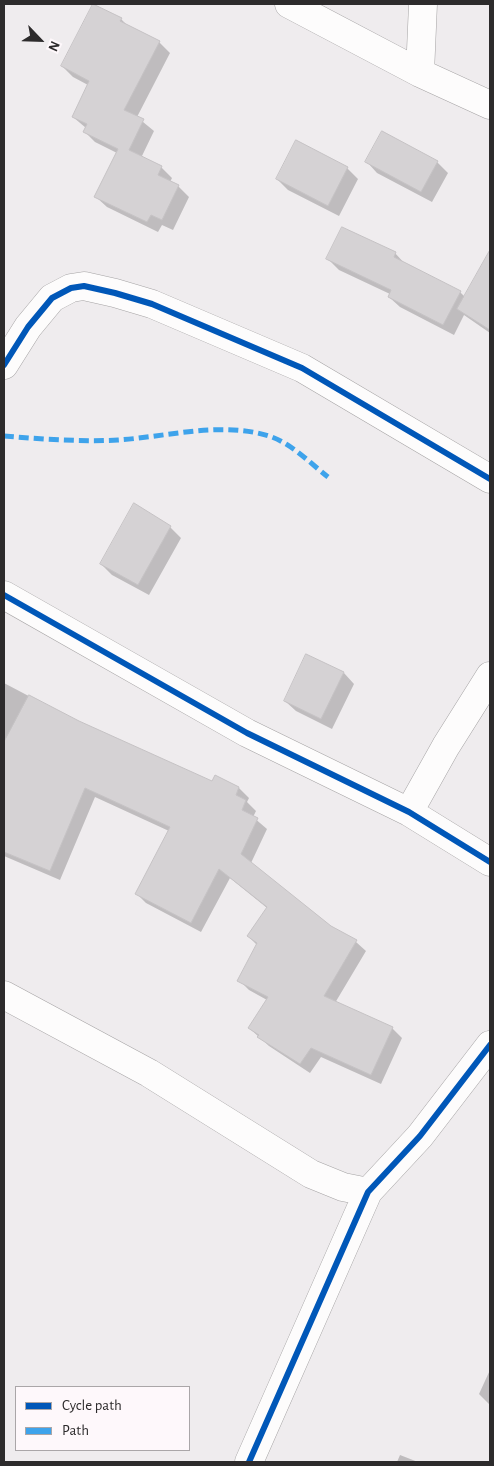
<!DOCTYPE html>
<style>
body{margin:0}
#map{position:relative;width:494px;height:1466px;overflow:hidden;background:#efecee;font-family:"Alegreya Sans",sans-serif}
canvas{display:block}
.frame{position:absolute;inset:0;border:5px solid #2d2b2c;pointer-events:none}
.legend{position:absolute;left:15px;top:1386px;width:175px;height:65px;box-sizing:border-box;background:#fef8fb;border:1px solid #aaa6a8;margin:0;padding:6px 9px;list-style:none;font-size:15px;color:#2d2b2c}
.legend li{display:flex;align-items:center;gap:10px;height:25px}
.legend b{width:25px;border:1px solid #aaa6a8}
.north{position:absolute;left:15px;top:15px;width:50px;height:50px;-webkit-text-stroke:4px #fef8fb;paint-order:stroke;rotate:114deg;font-size:14px;font-weight:700;line-height:20px;text-align:center;color:#2d2b2c}
.north::after{content:'';display:block;margin:auto;width:18px;height:22px;background:#2d2b2c;clip-path:polygon(50% 0,100% 100%,50% 72%,0 100%)}
</style>
<div id="map">
<canvas width="494" height="1466"></canvas>
<div class="frame"></div>
<ul class="legend">
<li><b style="height:6px;background:#0057b8"></b>Cycle path</li>
<li><b style="height:6px;background:#3ea3eb"></b>Path</li>
</ul>
<div class="north">N</div>
</div>
<script>
const c = document.querySelector('canvas').getContext('2d');
c.lineJoin = 'round';
function fillPath(path, color) { c.fillStyle = color; c.fill(path, 'evenodd'); }
function strokePath(path, color, width, dash) { c.strokeStyle = color; c.lineWidth = width; c.lineCap = dash ? 'butt' : 'round'; c.setLineDash(dash || []); c.stroke(path); }
fillPath(new Path2D(`
 M 121,19 L 130,28 L 159,42 L 170,53 L 137,117 L 154,131 L 141,158 L 161,167 L 172,178 L 170,182 L 178,186 L 189,197 L 173,230 L 162,225 L 158,232 L 107,207 L 96,197 L 117,153 L 95,142 L 84,131 L 86,128 L 73,117 L 88,85 L 73,77 L 62,66 Z
 M 383,132 L 437,162 L 448,173 L 432,202 L 377,173 L 367,162 Z
 M 297,142 L 347,168 L 358,179 L 339,216 L 288,190 L 277,179 Z
 M 395,253 L 406,265 L 460,292 L 465,297 L 490,253 L 490,333 L 464,315 L 454,335 L 400,307 L 389,297 L 390,294 L 339,270 L 328,259 Z
 M 170,527 L 181,538 L 149,595 L 112,575 L 101,564 Z
 M 344,673 L 354,684 L 332,729 L 296,711 L 285,701 Z
 M 4,683 L 78,722 L 212,783 L 215,777 L 239,788 L 249,798 L 247,802 L 256,811 L 253,817 L 267,829 L 251,863 L 330,927 L 356,942 L 366,951 L 335,1003 L 392,1028 L 402,1038 L 381,1084 L 321,1057 L 310,1073 L 269,1046 L 249,1028 L 267,1000 L 249,990 L 239,980 L 257,945 L 248,936 L 267,908 L 230,878 L 201,932 L 146,903 L 136,893 L 169,831 L 95,797 L 60,880 L 4,856 Z
 M 490,1370 L 490,1405 L 479,1394 Z
 M 400,1455 L 418,1462 L 397,1462 Z`), '#0003');
const building = new Path2D(`
 M 93,4 L 122,18 L 120,21 L 160,41 L 124,110 L 144,119 L 129,150 L 162,166 L 158,175 L 179,185 L 162,220 L 151,215 L 147,222 L 94,197 L 118,149 L 83,132 L 87,124 L 72,117 L 89,81 L 61,66 Z
 M 382,131 L 438,161 L 421,192 L 365,162 Z
 M 296,140 L 348,167 L 328,206 L 276,179 Z
 M 342,227 L 396,252 L 394,257 L 461,291 L 443,325 L 388,297 L 391,290 L 326,259 Z
 M 490,250 L 490,330 L 457,309 Z
 M 134,503 L 171,526 L 138,585 L 100,564 Z
 M 306,654 L 344,672 L 321,719 L 284,701 Z
 M 29,695 L 79,721 L 212,781 L 215,775 L 239,787 L 236,795 L 246,800 L 242,810 L 258,818 L 241,854 L 331,926 L 357,940 L 324,996 L 393,1027 L 371,1075 L 311,1048 L 300,1064 L 257,1037 L 259,1035 L 248,1028 L 268,997 L 237,981 L 257,943 L 247,936 L 267,907 L 219,869 L 191,923 L 135,894 L 170,827 L 85,788 L 50,871 L 4,852 L 4,742 Z`);
fillPath(building, '#d5d2d4');
strokePath(building, '#c5c2c4', 1);
const street = new Path2D(`
 M 289,4 L 420,73 L 490,105
 M 420,73 L 423,4
 M 4,365 L 28,327 L 52,298 L 71,288 L 84,286 L 115,293 L 152,304 L 302,368 L 490,479
 M 4,595 L 247,733 L 409,812 L 490,862
 M 409,812 L 446,746 L 490,676
 M 4,995 L 149,1073 L 311,1174 L 343,1187 L 368,1192
 M 249,1462 L 368,1192 L 420,1136 L 490,1045`);
strokePath(street, '#a5a3a4', 29);
strokePath(street, '#fdfcfc', 28);
strokePath(new Path2D(`
 M 4,436 C 41,439 80,442 118,440 C 166,437 221,421 269,436 C 291,443 310,463 328,477`), '#3ea3eb', 5, [10, 5]);
strokePath(new Path2D(`
 M 4,365 L 28,327 L 52,298 L 71,288 L 84,286 L 115,293 L 152,304 L 302,368 L 490,479
 M 4,595 L 247,733 L 409,812 L 490,862
 M 249,1462 L 368,1192 L 420,1136 L 490,1045`), '#0057b8', 6);
</script>
